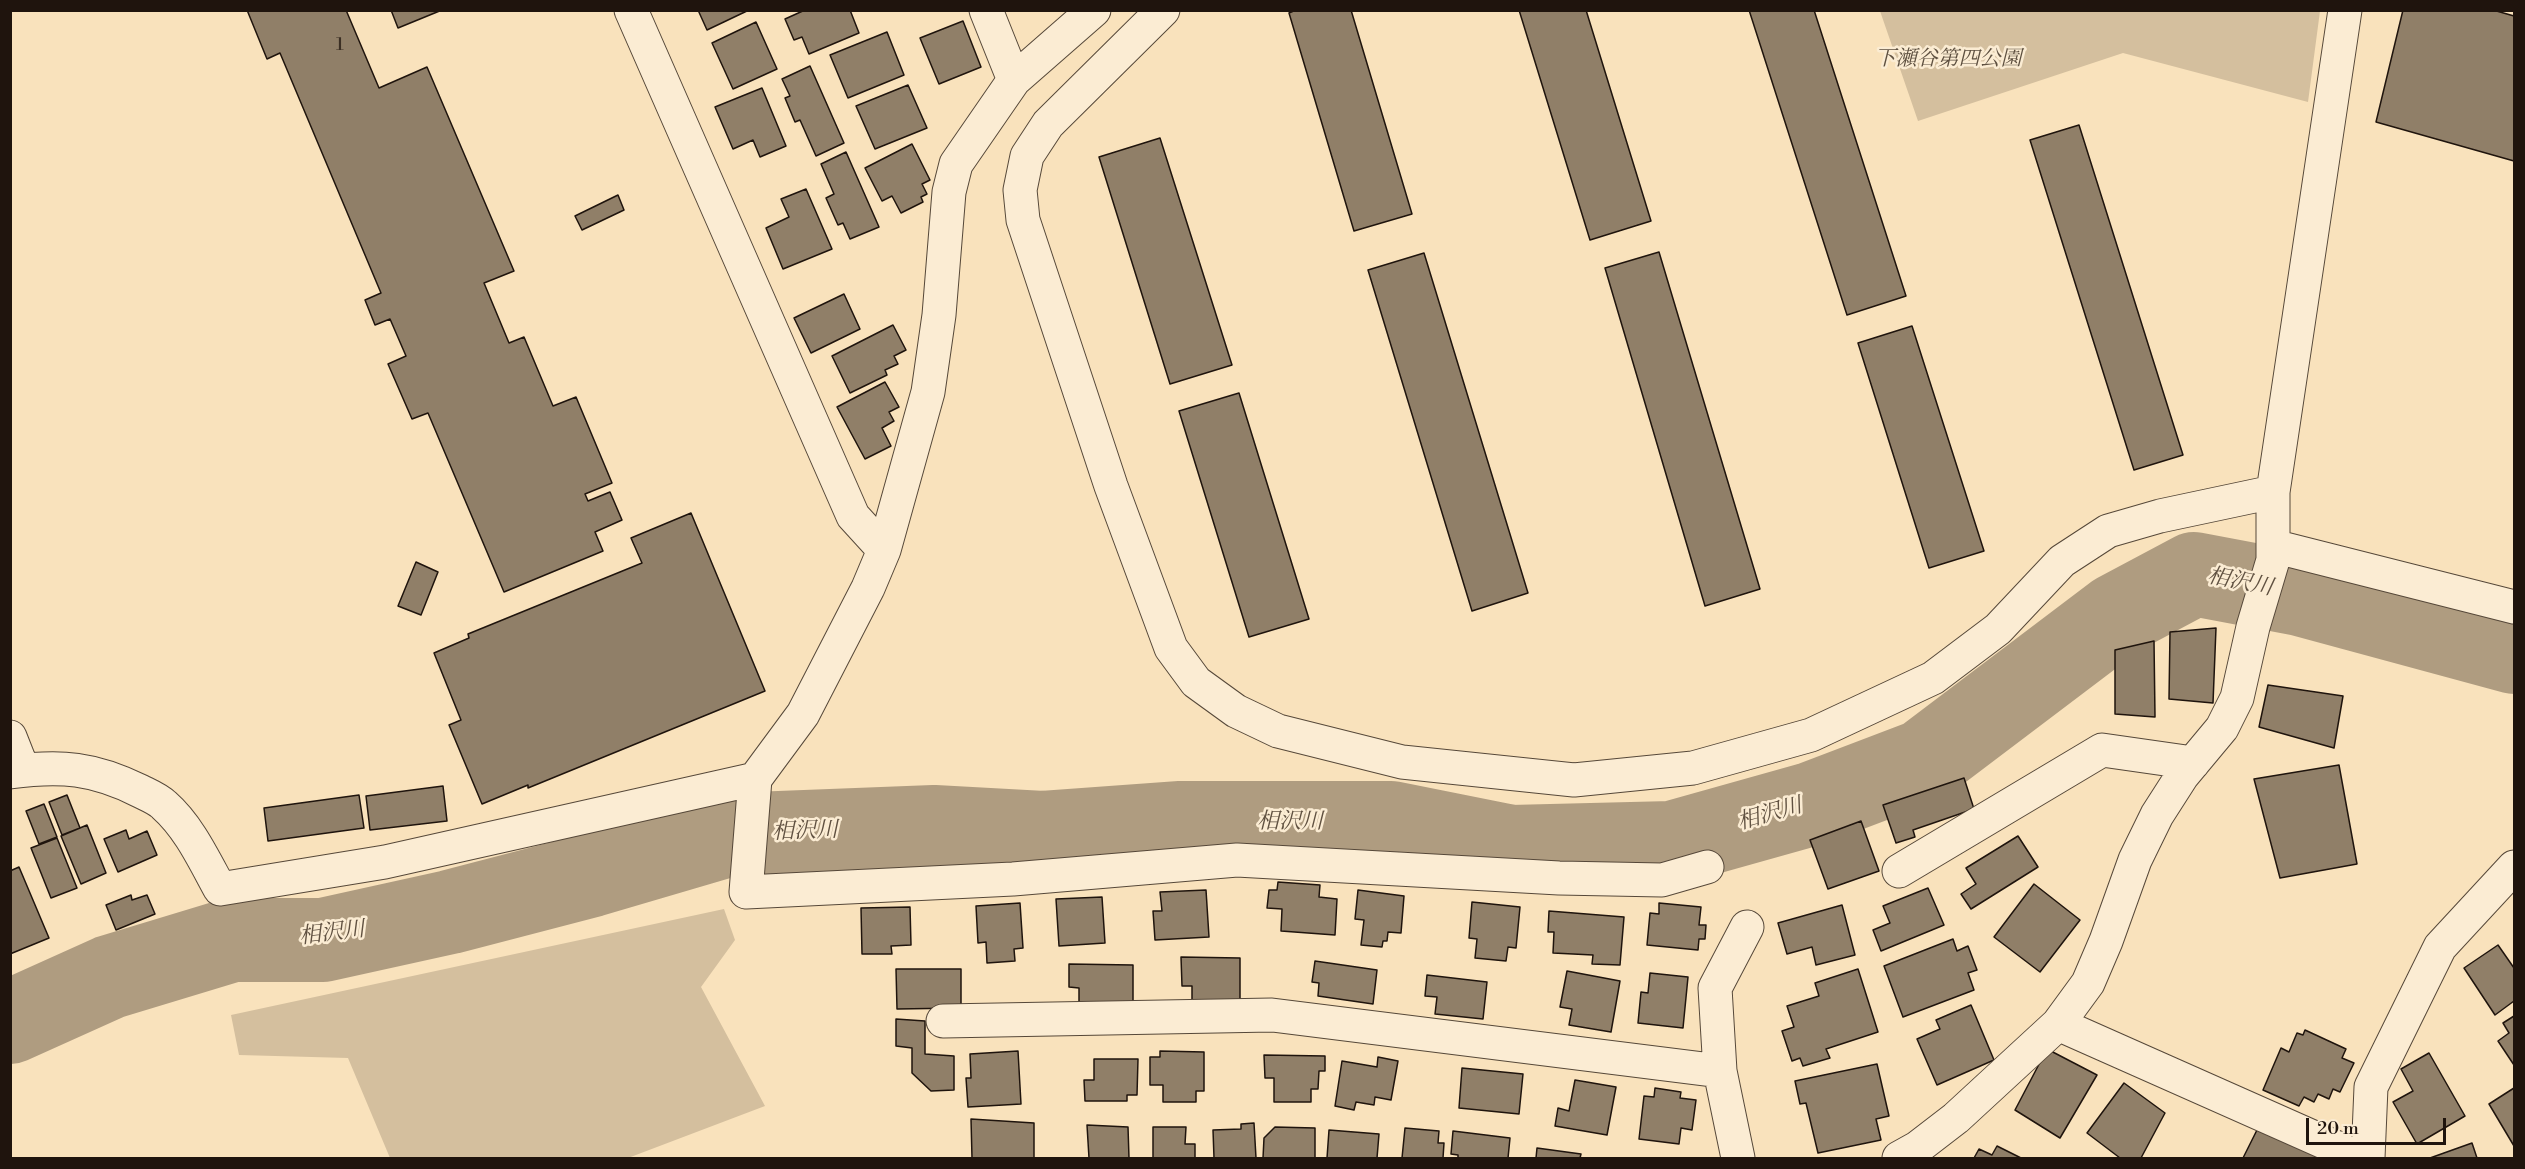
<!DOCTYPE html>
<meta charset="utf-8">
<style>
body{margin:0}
#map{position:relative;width:2525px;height:1169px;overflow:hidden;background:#f9e2bc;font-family:"Libre Bodoni",serif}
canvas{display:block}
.frame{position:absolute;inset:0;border:12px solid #1f140d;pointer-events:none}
.scale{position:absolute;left:2306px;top:1118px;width:140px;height:27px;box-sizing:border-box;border:3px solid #1f140d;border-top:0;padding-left:8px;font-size:18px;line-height:21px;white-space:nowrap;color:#1f140d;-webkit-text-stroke:4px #fbecd3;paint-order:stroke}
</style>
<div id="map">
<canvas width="2525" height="1169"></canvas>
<div class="frame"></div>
<div class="scale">20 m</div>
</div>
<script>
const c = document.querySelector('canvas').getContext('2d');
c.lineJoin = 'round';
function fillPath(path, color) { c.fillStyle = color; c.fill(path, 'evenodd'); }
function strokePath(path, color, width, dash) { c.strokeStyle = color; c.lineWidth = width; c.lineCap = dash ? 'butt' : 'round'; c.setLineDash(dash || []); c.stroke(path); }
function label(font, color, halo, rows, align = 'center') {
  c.font = font + ' "Libre Bodoni","Noto Serif JP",serif'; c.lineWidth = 5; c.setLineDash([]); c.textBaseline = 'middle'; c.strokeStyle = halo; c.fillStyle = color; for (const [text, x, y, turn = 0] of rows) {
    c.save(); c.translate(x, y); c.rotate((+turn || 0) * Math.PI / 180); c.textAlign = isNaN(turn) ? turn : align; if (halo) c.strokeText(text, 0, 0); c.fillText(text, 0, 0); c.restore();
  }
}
fillPath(new Path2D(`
 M 1880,11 L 1880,10 L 2320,11 L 2308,102 L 2123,53 L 1918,121 Z
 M 724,909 L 735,940 L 701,987 L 765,1106 L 628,1158 L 390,1158 L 348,1058 L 239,1055 L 231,1015 Z`), '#d4bf9e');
strokePath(new Path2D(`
 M 10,1022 L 110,977 L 232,940 L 323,940 L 450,912 L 592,875 L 728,835 L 934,827 L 1043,833 L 1181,823 L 1391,823 L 1511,847 L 1672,843 L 1811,804 L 1924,761 L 2117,615 L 2194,574 L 2300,594 L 2514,652`), '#af9c80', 84);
const building = new Path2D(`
 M 247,10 L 346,10 L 379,88 L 427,67 L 514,271 L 484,283 L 509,343 L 524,337 L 553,406 L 576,397 L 612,483 L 585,494 L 588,501 L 610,492 L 622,520 L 595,532 L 603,551 L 504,592 L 428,413 L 412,419 L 388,364 L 406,356 L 390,319 L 375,325 L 365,300 L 381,293 L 280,53 L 267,59 Z
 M 391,10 L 442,10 L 398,28 Z
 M 698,10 L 749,10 L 707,30 Z
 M 805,10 L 850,10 L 859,33 L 809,54 L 802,37 L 794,40 L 785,19 Z
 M 1296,10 L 1351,10 L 1412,214 L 1354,231 L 1289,13 Z
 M 1519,10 L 1586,10 L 1651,221 L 1590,240 Z
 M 1749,10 L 1814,10 L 1906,296 L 1847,315 Z
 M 2403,10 L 2493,10 L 2514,16 L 2514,161 L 2376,122 Z
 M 963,21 L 981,67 L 939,84 L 920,38 Z
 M 756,22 L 777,69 L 733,89 L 712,43 Z
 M 887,32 L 904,75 L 848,98 L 830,55 Z
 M 810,66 L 844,143 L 816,156 L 800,120 L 795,122 L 785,98 L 790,96 L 782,79 Z
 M 908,85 L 927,128 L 875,149 L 856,106 Z
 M 762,88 L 786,146 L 760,157 L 753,140 L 733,149 L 715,107 Z
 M 2079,125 L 2183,455 L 2134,470 L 2030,140 Z
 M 1160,138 L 1232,365 L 1170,384 L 1099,157 Z
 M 912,144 L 930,180 L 922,184 L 927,194 L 921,197 L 923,202 L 901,213 L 892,196 L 882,201 L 865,168 Z
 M 846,152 L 879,227 L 850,239 L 843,223 L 838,225 L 826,198 L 834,194 L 821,164 Z
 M 806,189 L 832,249 L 783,269 L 766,228 L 789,217 L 781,199 Z
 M 618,195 L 624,210 L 582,230 L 575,216 Z
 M 1659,252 L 1760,589 L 1705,606 L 1605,268 Z
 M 1424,253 L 1528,593 L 1472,611 L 1368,270 Z
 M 844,294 L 860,329 L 811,353 L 794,318 Z
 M 893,325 L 906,350 L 894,356 L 898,364 L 885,370 L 887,375 L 850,393 L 832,356 Z
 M 1912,326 L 1984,551 L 1929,568 L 1858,343 Z
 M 885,382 L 899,407 L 889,412 L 894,421 L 882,428 L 891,446 L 865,459 L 837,407 Z
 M 1239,393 L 1309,619 L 1249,637 L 1179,411 Z
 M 691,513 L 765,691 L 528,788 L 528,785 L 482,804 L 449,725 L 461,720 L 434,653 L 469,638 L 468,634 L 642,563 L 631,538 Z
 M 416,562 L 438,572 L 421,615 L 398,606 Z
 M 2216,628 L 2213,703 L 2169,699 L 2170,632 Z
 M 2154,641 L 2155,717 L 2115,714 L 2115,650 Z
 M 2268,685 L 2343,696 L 2334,748 L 2259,727 Z
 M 2339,765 L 2357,864 L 2280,878 L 2254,779 Z
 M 1964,778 L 1974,809 L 1913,830 L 1915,837 L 1896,843 L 1883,805 Z
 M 443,786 L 447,821 L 370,830 L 366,796 Z
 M 67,795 L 80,828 L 62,835 L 49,802 Z
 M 359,795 L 364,828 L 268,841 L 264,808 Z
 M 44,804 L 57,837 L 39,844 L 26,811 Z
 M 1861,821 L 1879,871 L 1828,889 L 1810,840 Z
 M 87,825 L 106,873 L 81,884 L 61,836 Z
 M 126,830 L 129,839 L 147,831 L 157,855 L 118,872 L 104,839 Z
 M 2018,836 L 2038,867 L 1971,909 L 1961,894 L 1976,884 L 1966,868 Z
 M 57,838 L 77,888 L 51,898 L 31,848 Z
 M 19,867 L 49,938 L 10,954 L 10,871 Z
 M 1278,882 L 1320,885 L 1319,897 L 1337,899 L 1335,935 L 1281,931 L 1282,909 L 1267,908 L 1269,890 L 1277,890 Z
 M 2034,884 L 2080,920 L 2040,972 L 1994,937 Z
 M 1928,888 L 1944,925 L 1881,951 L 1873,930 L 1890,923 L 1883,906 Z
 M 1206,890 L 1209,937 L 1155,940 L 1153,911 L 1162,911 L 1160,892 Z
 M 1358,890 L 1404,896 L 1401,933 L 1388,932 L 1387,941 L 1383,941 L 1382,947 L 1361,945 L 1364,920 L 1355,919 Z
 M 131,895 L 132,900 L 147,895 L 155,914 L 116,930 L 106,905 Z
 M 1102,897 L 1105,943 L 1059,946 L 1056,899 Z
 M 1472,902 L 1520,907 L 1516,948 L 1508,947 L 1506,961 L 1475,958 L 1477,939 L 1469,938 Z
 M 1020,903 L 1023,948 L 1014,949 L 1015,961 L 987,963 L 986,942 L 978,943 L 976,906 Z
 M 1659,903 L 1701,907 L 1699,925 L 1706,925 L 1705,939 L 1699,939 L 1698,950 L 1647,945 L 1650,913 L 1659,914 Z
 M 1842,905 L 1855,955 L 1816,965 L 1812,947 L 1787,954 L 1778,923 Z
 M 910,907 L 911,945 L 891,946 L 892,954 L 862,954 L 861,908 Z
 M 1549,911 L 1624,917 L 1620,965 L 1592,964 L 1593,955 L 1553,953 L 1554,932 L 1548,932 Z
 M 1953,939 L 1957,951 L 1968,946 L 1977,970 L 1968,973 L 1974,990 L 1903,1017 L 1884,966 Z
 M 2498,945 L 2514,968 L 2514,1001 L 2495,1015 L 2464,968 Z
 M 1181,957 L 1240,958 L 1240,1002 L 1192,1002 L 1192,986 L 1182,986 Z
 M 1315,961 L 1377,970 L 1373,1004 L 1318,996 L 1319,983 L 1312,982 Z
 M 1069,964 L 1133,965 L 1133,1004 L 1079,1002 L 1079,988 L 1069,987 Z
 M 896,969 L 961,969 L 961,1008 L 897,1009 Z
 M 1858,969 L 1878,1032 L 1826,1049 L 1830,1058 L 1803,1066 L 1800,1058 L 1792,1061 L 1782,1031 L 1794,1027 L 1787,1006 L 1819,996 L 1815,983 Z
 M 1567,971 L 1620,981 L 1611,1032 L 1569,1025 L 1572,1009 L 1560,1007 Z
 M 1650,973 L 1688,977 L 1683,1028 L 1638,1023 L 1641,992 L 1648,993 Z
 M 1427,975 L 1487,982 L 1483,1019 L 1435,1014 L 1437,997 L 1425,996 Z
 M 1971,1005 L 1994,1060 L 1937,1085 L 1917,1039 L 1940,1029 L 1936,1020 Z
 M 2514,1016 L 2514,1065 L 2498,1041 L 2509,1033 L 2503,1023 Z
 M 896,1019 L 925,1021 L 925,1054 L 954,1056 L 954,1090 L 931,1091 L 912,1073 L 912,1048 L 896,1046 Z
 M 2305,1030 L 2346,1049 L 2342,1058 L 2354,1063 L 2340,1092 L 2333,1089 L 2329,1099 L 2318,1094 L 2314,1102 L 2304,1097 L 2299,1106 L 2263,1090 L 2281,1048 L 2289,1052 L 2297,1033 L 2303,1035 Z
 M 2047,1049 L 2097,1075 L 2060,1138 L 2015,1110 Z
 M 1018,1051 L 1021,1104 L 968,1107 L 966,1078 L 971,1078 L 970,1054 Z
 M 1160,1051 L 1204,1052 L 1204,1091 L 1196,1091 L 1196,1102 L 1163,1102 L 1163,1085 L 1150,1085 L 1150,1057 L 1160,1057 Z
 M 2429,1053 L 2465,1116 L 2417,1144 L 2393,1102 L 2413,1091 L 2401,1069 Z
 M 1264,1055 L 1325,1056 L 1325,1071 L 1319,1071 L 1318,1089 L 1311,1089 L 1311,1102 L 1274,1102 L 1274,1078 L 1265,1078 Z
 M 1378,1057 L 1398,1061 L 1391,1100 L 1375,1097 L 1374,1105 L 1356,1102 L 1354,1110 L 1335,1106 L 1342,1061 L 1377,1067 Z
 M 1094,1059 L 1138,1059 L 1137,1095 L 1127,1095 L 1127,1101 L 1085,1101 L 1084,1080 L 1094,1080 Z
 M 1877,1064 L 1889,1116 L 1876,1119 L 1881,1140 L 1818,1153 L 1806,1103 L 1800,1104 L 1795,1081 Z
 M 1462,1068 L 1523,1074 L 1519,1114 L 1459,1108 Z
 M 1575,1080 L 1616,1087 L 1607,1135 L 1555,1126 L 1558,1108 L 1569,1111 Z
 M 2124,1083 L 2165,1113 L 2141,1158 L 2120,1158 L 2087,1133 Z
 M 1655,1088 L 1681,1092 L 1680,1098 L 1696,1100 L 1692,1130 L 1681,1128 L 1679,1144 L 1639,1139 L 1644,1096 L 1654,1097 Z
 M 2514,1088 L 2514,1146 L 2489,1104 Z
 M 971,1119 L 1034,1123 L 1034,1158 L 972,1158 Z
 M 1254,1123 L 1256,1158 L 1214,1158 L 1213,1130 L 1241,1129 L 1241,1124 Z
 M 1087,1125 L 1128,1127 L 1129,1158 L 1089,1158 Z
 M 1153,1127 L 1186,1127 L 1185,1144 L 1195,1144 L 1195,1158 L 1153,1158 Z
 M 1275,1127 L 1315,1128 L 1315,1158 L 1263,1158 L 1264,1138 Z
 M 1405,1128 L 1439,1131 L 1438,1143 L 1444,1143 L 1443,1158 L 1402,1158 Z
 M 2258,1128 L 2323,1158 L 2243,1158 Z
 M 1329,1130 L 1379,1134 L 1377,1158 L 1327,1158 Z
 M 1453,1131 L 1510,1138 L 1508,1158 L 1458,1158 L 1458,1155 L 1451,1154 Z
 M 2472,1143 L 2477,1158 L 2430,1158 Z
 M 1997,1146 L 2021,1158 L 1974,1158 L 1979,1149 L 1992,1155 Z
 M 1537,1148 L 1581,1154 L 1580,1158 L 1536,1158 Z`);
fillPath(building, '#907f68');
strokePath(building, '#1f140d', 1.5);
const minor = new Path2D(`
 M 631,10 L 853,516 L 884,550 L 868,588 L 803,714 L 755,779 L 746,892 L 1013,879 L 1237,860 L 1559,878 L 1662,880 L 1707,867
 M 986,10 L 1014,80
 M 1163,10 L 1048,124 L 1027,156 L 1020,190 L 1023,220 L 1111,486 L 1171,648 L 1196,682 L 1236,711 L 1278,731 L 1402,762 L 1574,780 L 1693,768 L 1811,735 L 1933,678 L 1998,629 L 2062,561 L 2108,531 L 2160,516 L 2273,492
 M 2273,546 L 2514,607
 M 884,550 L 928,392 L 939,315 L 949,192 L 956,164 L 1014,80 L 1094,10
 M 10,737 L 23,770
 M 10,772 C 61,765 94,768 140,791 C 148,795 158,799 164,805 C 189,827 204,860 220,889 L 385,862 L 755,779
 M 1899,871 L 2102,750 L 2193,763
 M 943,1021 L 1272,1015 L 1720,1071
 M 2058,1024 L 2360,1158
 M 1738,1158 L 1720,1071 L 1715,988 L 1747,927
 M 1899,1158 L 1917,1148 L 1956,1118 L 2058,1024 L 2088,983 L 2106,941 L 2135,860 L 2157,815 L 2182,776 L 2222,728 L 2237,698 L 2253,627 L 2273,560 L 2273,492 L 2345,10
 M 2368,1158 L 2371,1087 L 2440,947 L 2514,867`);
strokePath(minor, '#564839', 35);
strokePath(minor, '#fbecd3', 33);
label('18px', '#3b2f24', null, [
 ["1",340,46]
]);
label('italic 21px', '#5e5040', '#fbecd3', [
 ["下瀬谷第四公園",1948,60]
]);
label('italic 22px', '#605141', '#fbecd3', [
 ["相沢川",2240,583,11],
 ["相沢川",1770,815,-16],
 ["相沢川",1290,823],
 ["相沢川",805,832,-2],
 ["相沢川",332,934,-7]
]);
</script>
